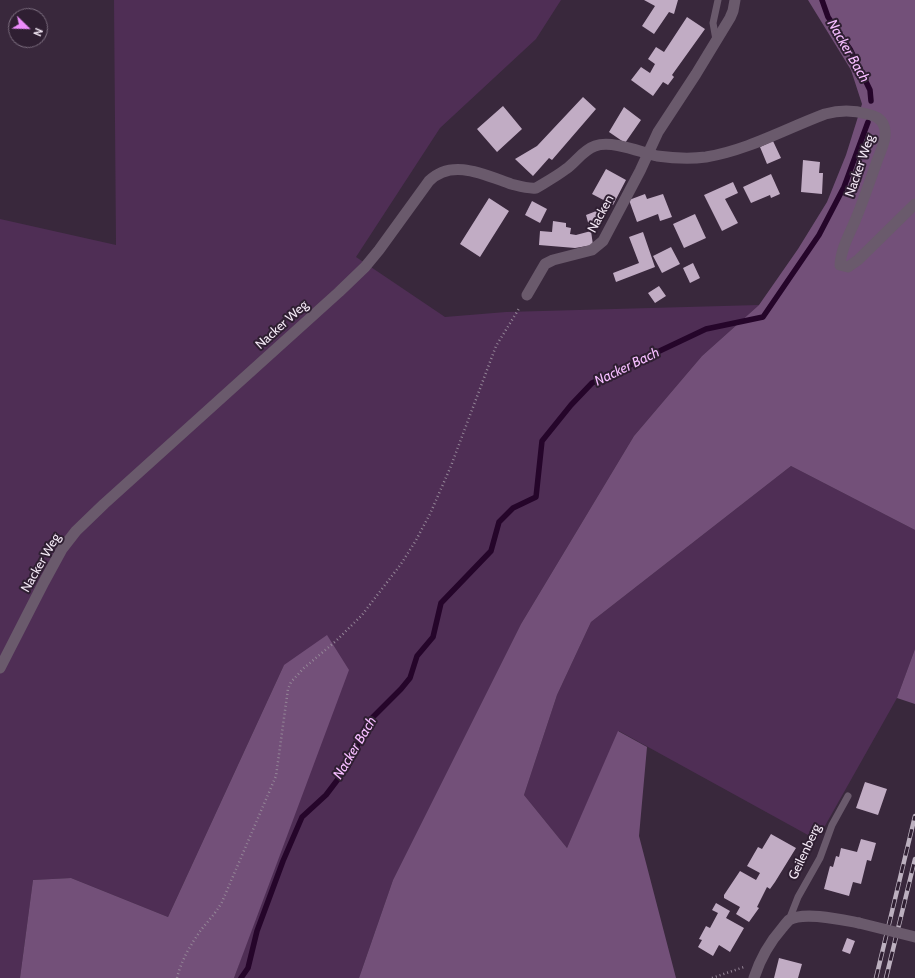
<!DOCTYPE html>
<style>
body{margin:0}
#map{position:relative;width:915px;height:978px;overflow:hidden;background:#39283c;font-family:Cabin,sans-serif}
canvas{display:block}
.north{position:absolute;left:8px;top:8px;width:40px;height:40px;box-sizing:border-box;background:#2f1f32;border:1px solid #7d6f80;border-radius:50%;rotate:113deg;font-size:11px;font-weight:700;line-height:16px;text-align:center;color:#f3e8f5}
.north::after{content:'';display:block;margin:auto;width:14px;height:18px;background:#ec8cfb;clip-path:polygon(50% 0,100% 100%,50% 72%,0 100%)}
</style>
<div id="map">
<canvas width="915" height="978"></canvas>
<div class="north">N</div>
</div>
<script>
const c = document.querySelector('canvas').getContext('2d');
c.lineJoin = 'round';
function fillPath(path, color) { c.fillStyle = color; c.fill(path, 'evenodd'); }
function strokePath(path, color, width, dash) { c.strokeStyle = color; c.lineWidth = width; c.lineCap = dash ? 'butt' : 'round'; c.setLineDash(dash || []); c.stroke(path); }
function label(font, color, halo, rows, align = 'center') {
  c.font = font + ' Cabin,sans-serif'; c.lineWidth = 4; c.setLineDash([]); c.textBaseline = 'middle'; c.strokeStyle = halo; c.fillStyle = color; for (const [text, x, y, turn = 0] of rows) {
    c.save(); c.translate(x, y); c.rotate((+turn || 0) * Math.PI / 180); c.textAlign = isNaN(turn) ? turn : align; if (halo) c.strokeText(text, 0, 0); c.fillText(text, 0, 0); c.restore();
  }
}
fillPath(new Path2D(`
 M 114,0 L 561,0 L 536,39 L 440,128 L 356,257 L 445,317 L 506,312 L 759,305 L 702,356 L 634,436 L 521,624 L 393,880 L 359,978 L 234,978 L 253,924 L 284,665 L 168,917 L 71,878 L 33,880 L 20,978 L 0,978 L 0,219 L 116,245 Z
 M 791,466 L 915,530 L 915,649 L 897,698 L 817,840 L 619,731 L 567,848 L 524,795 L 557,695 L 591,622 Z`), '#4f2e55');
fillPath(new Path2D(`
 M 808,0 L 915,0 L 915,530 L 791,466 L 591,622 L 557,695 L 524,795 L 567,848 L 618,731 L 647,747 L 639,836 L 676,978 L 359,978 L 393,880 L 521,624 L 634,436 L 702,356 L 759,305 L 798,249 L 827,202 L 846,155 L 862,104 L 851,70 Z
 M 327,635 L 349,670 L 234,978 L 20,978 L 33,880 L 71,878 L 168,917 L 284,665 Z
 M 915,649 L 915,704 L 897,698 Z`), '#735079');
strokePath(new Path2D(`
 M 822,0 L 828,17 L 850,49 L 870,90 L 871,101
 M 241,978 L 248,968 L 257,931 L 283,861 L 302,817 L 326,795 L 348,766 L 368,722 L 401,689 L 410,678 L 417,656 L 433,637 L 441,603 L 491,551 L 499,522 L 513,508 L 536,497 L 542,441 L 571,405 L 592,383 L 706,329 L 763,317 L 819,235 L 844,187 L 868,122`), '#25052a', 5.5);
fillPath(new Path2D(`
 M 644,0 L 678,0 L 674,14 L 669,12 L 654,34 L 642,26 L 655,6 Z
 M 687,17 L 705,29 L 672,75 L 674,77 L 668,85 L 663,82 L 653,96 L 631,80 L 641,67 L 650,73 L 655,64 L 648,59 L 656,47 L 664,52 Z
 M 583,97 L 596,109 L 552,160 L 549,158 L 533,176 L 515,159 L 537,146 Z
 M 503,106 L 522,129 L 497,152 L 477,129 Z
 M 624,107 L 641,120 L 625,143 L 609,132 Z
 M 773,141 L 781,158 L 767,164 L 760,147 Z
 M 803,160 L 820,162 L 819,173 L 823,173 L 822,194 L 801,192 Z
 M 606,169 L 626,180 L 613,205 L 592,194 Z
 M 771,174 L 780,194 L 771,198 L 770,195 L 751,203 L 743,187 Z
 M 733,182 L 738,193 L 725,199 L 738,223 L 722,231 L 704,195 Z
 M 645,194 L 647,199 L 663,194 L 672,217 L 660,221 L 658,214 L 637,222 L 629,200 Z
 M 489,198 L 509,211 L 480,257 L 460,244 Z
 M 532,201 L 547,209 L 540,223 L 525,215 Z
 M 599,210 L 601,217 L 595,218 L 597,224 L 589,226 L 586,215 Z
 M 695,214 L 706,238 L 684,248 L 673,224 Z
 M 553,221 L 566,223 L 566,227 L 571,228 L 570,234 L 576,235 L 591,231 L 593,245 L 575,248 L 539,245 L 540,231 L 552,232 Z
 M 643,232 L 655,267 L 616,282 L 613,273 L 639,263 L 629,237 Z
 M 671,247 L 680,264 L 662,273 L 653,256 Z
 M 693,263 L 700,278 L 690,283 L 683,268 Z
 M 659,286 L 666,296 L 655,303 L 648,293 Z
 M 865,782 L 887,789 L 878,815 L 856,808 Z
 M 771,834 L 796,848 L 775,882 L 770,889 L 767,887 L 757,907 L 759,908 L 749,922 L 736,914 L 740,907 L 724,898 L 724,895 L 740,871 L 756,880 L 760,873 L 747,866 L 758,847 L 762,849 Z
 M 861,839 L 876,843 L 871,861 L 867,860 L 861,884 L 853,882 L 849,896 L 824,889 L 830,866 L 833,867 L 836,856 L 839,857 L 841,848 L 857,852 Z
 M 716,903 L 730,911 L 726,918 L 744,928 L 730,952 L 719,945 L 713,956 L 698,947 L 702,940 L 699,939 L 706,926 L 710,928 L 718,913 L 712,910 Z
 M 847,938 L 855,941 L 850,954 L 842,951 Z
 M 779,958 L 802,964 L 798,978 L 774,978 Z`), '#c1acc4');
strokePath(new Path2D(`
 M 177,978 C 181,961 191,944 201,930 C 208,921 216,913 222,902 L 276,776 L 288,689 L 291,682 L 304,668 L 336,641 L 362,615 L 401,564 L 415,542 L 430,514 L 451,466 L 496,346 L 520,307
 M 712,978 L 744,967`), '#948697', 2.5, [1, 3]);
strokePath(new Path2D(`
 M 716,40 L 713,23 L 718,0
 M 789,920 L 798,897 L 820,858 L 832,825 L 848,796`), '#6a5a6c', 7);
strokePath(new Path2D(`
 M 527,295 L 545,264 L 553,260 L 592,250 L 603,241 L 640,171 L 658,132 L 696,74 L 730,18 L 733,11 L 735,0
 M 0,668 L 44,582 L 62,549 L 76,531 L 104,504 L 339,292 L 365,267 L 379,250 L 429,181 C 452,158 485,175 511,184 C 519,186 528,189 536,188 C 546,182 557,176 566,169 C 576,162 583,150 595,146 C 612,140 640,152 657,156 C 672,158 690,159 706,157 C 748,150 785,129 825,114 C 839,110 854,110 867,114 C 875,116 881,118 884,126 C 888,137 881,150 877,161 C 870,181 863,202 855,221 C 849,235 841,249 840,265 L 848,267 L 858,260 L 915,204
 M 754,978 C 760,959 769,943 783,927 C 784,926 787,922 789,920 C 804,911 843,920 859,923`), '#6a5a6c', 11);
const rail = new Path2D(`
 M 876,978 L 915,816
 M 886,978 L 915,859`);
strokePath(rail, '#bcb0bf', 4.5);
strokePath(rail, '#2f1f32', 3, [9]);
strokePath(new Path2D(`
 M 859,923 L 915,937`), '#6a5a6c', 11);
label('13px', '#f3e8f5', '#2f1f32', [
 ["Nacker Weg",860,166,-71],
 ["Nacken",601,214,-62],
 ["Nacker Weg",282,325,-42],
 ["Nacker Weg",41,563,-60],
 ["Geilenberg",805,852,-65]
]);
label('italic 14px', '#f6bdff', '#2f1f32', [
 ["Nacker Bach",848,51,60],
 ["Nacker Bach",627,367,-26],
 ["Nacker Bach",355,748,-59]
]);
</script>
